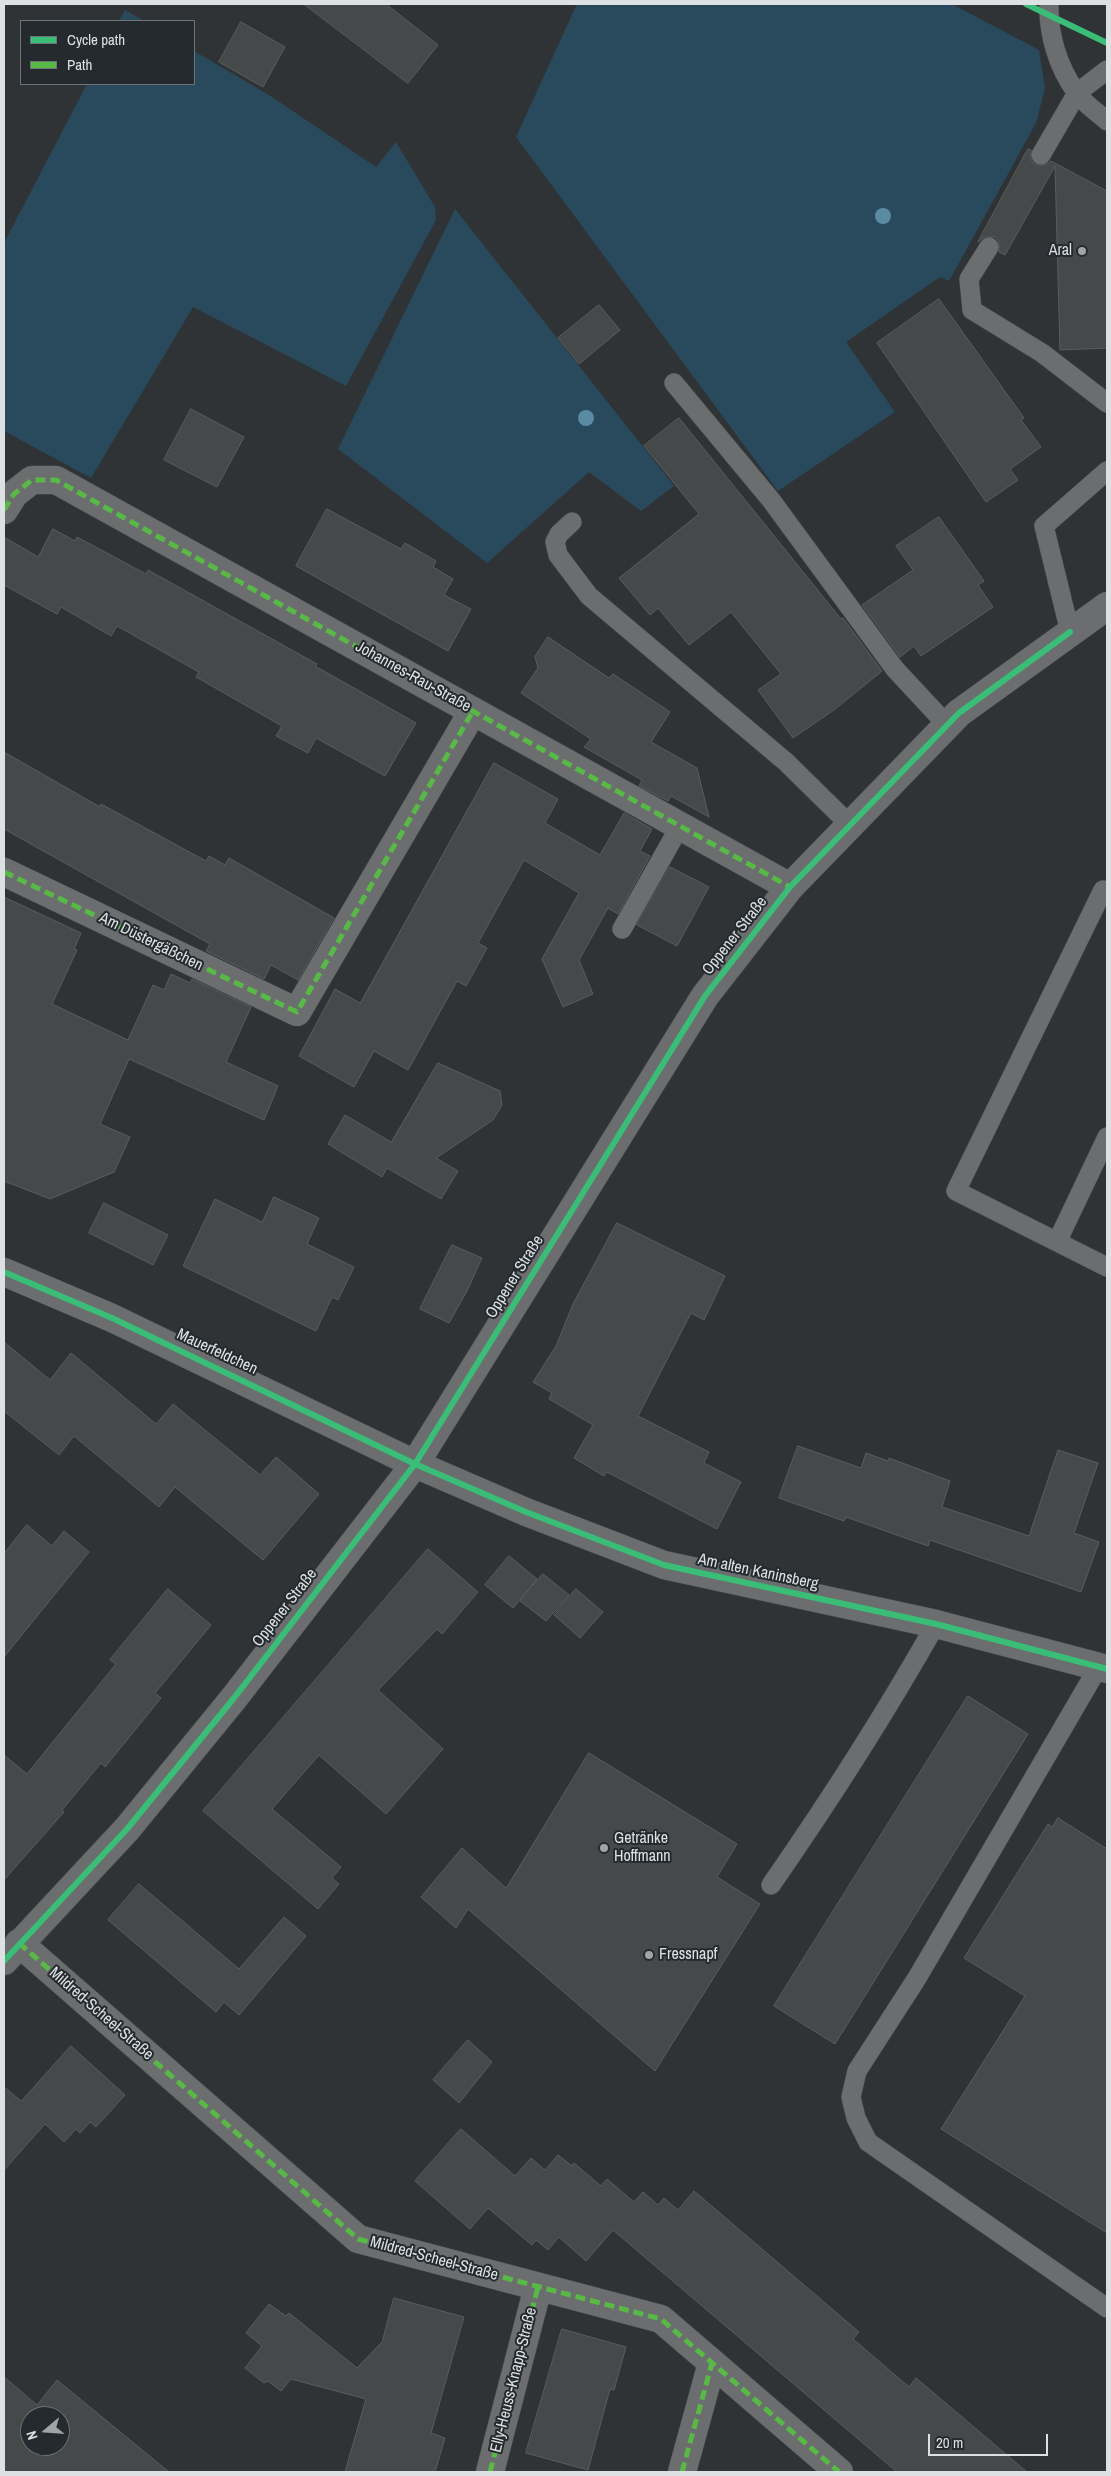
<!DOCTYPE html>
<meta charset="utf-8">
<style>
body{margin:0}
#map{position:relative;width:1111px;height:2476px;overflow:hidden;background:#303336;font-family:"Archivo Narrow",sans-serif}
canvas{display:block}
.frame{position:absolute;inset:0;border:5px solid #dde1e4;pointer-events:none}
.legend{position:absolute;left:20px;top:20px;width:175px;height:65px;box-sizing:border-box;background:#242a2e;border:1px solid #6e7377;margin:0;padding:6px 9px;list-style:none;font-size:15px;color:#dde1e4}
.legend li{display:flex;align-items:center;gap:10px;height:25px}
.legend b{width:25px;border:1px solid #6e7377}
.north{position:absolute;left:20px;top:2406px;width:50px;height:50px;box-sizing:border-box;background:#242a2e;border:1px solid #6e7377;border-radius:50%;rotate:252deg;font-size:14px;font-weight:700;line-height:20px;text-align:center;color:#dde1e4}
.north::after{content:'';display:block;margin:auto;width:18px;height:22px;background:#a0a4a7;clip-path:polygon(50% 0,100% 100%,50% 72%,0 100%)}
.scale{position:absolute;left:928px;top:2434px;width:120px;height:22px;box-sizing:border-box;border:2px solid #dde1e4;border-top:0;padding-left:6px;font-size:15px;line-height:18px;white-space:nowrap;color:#dde1e4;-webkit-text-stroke:4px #242a2e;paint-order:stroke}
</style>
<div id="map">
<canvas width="1111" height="2476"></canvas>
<div class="frame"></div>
<ul class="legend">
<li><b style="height:6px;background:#3abd76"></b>Cycle path</li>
<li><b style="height:6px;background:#58b947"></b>Path</li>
</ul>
<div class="north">N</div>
<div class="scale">20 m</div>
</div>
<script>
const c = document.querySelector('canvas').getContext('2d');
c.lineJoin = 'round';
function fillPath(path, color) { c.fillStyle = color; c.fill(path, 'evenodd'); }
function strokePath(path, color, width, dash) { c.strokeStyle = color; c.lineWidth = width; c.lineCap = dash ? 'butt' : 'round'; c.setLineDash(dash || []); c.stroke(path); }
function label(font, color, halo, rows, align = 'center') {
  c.font = font + ' "Archivo Narrow",sans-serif'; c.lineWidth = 4; c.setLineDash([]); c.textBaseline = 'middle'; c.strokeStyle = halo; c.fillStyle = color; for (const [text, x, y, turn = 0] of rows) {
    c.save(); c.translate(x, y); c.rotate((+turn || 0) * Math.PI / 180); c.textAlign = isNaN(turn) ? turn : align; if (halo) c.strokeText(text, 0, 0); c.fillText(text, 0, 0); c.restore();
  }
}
fillPath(new Path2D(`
 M 577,4 L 952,4 L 1039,50 L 1045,88 L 1036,123 L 949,281 L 940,277 L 846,342 L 895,412 L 778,491 L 516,137 Z
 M 125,10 L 144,21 L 119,21 Z
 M 194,51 L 269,95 L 376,167 L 396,142 L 435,207 L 436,220 L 346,386 L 193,307 L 91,478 L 4,431 L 4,243 L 87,84 L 194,84 Z
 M 455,209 L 674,486 L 641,511 L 589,472 L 487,563 L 338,449 Z`), '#294a5c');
const building = new Path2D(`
 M 304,4 L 386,4 L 438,45 L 408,83 Z
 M 241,22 L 285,47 L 263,87 L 219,62 Z
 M 1028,149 L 1031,150 L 1031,160 L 1036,165 L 1046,165 L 1051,161 L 1107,191 L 1107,348 L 1060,350 L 1055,166 L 1005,255 L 999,252 L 999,242 L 995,237 L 984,237 L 978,242 Z
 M 939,299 L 1024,418 L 1021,420 L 1041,447 L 1010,469 L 1018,480 L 986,502 L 877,343 Z
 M 599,305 L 620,330 L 579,364 L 558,338 Z
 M 191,409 L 244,437 L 217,487 L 164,460 Z
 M 679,418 L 841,619 L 843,618 L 882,671 L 834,710 L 793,738 L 758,690 L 781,674 L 731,612 L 689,645 L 658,608 L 650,615 L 619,578 L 699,514 L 644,446 Z
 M 327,509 L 401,549 L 405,543 L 436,561 L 433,567 L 453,579 L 444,595 L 471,609 L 448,651 L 296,566 Z
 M 939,517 L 984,581 L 978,585 L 993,607 L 921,656 L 914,646 L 900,657 L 862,605 L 913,570 L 896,546 Z
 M 53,529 L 75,541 L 77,537 L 146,574 L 148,570 L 317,664 L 315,666 L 416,723 L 385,776 L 316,738 L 308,753 L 276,736 L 282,726 L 196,677 L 199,672 L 117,626 L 111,636 L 61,607 L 57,614 L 4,585 L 4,537 L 38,557 Z
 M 548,637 L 609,678 L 613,674 L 670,712 L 651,742 L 697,768 L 709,817 L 671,796 L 668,801 L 639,786 L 642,780 L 584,747 L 591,739 L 521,693 L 538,668 L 535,657 Z
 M 4,752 L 100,807 L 101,804 L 206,861 L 209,856 L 225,865 L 229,858 L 334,918 L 298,980 L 271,965 L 264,979 L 206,951 L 210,944 L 4,829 Z
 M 494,763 L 558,799 L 545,823 L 600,855 L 624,813 L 652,829 L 640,851 L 650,856 L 618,914 L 608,908 L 579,960 L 593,994 L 563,1007 L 542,959 L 579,893 L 524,860 L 478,943 L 487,948 L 466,986 L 457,981 L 408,1070 L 374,1051 L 354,1087 L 299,1056 L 335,989 L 360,1003 Z
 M 670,867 L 709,887 L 677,946 L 637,925 Z
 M 4,897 L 81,933 L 74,949 L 77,950 L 52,1004 L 128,1040 L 153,985 L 164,990 L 171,974 L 190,983 L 192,979 L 251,1007 L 226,1062 L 278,1086 L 264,1120 L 129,1059 L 100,1124 L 130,1137 L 114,1172 L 50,1199 L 4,1181 Z
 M 438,1063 L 500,1091 L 502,1105 L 493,1120 L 436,1158 L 458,1171 L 441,1199 L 387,1168 L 382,1177 L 328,1144 L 345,1115 L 391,1142 Z
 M 274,1197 L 319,1218 L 307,1244 L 354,1267 L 338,1300 L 332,1297 L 316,1331 L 183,1266 L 215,1199 L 262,1222 Z
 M 104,1203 L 168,1235 L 153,1265 L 89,1233 Z
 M 617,1223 L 725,1276 L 704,1320 L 691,1313 L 638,1416 L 709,1452 L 704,1463 L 741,1482 L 717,1529 L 607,1472 L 604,1476 L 574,1458 L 593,1425 L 549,1399 L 552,1393 L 533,1382 L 556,1346 L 573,1304 Z
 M 452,1245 L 482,1258 L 467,1291 L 449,1323 L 420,1309 Z
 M 4,1342 L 50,1380 L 71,1353 L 156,1424 L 173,1404 L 260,1475 L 276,1457 L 319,1494 L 263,1560 L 175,1487 L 159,1507 L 74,1436 L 59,1455 L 4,1411 Z
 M 798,1446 L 861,1468 L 866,1453 L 888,1461 L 889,1458 L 950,1481 L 942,1507 L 1029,1536 L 1058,1450 L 1098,1463 L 1074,1533 L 1099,1542 L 1081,1592 L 930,1540 L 928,1546 L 846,1517 L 844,1521 L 779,1498 Z
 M 27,1525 L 52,1546 L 64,1531 L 89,1552 L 4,1657 L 4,1554 Z
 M 428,1549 L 478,1592 L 442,1634 L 437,1629 L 378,1690 L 443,1749 L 386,1814 L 319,1755 L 272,1809 L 341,1867 L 332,1878 L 339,1884 L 318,1909 L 203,1811 Z
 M 509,1556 L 537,1579 L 513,1608 L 485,1585 Z
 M 543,1574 L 569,1595 L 546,1621 L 520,1601 Z
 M 168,1589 L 211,1625 L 155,1693 L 161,1698 L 105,1767 L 101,1763 L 62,1810 L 64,1812 L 4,1880 L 4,1755 L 27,1774 L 116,1664 L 110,1660 Z
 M 576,1589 L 603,1612 L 580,1638 L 554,1615 Z
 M 968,1696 L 1028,1734 L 835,2044 L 774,2006 Z
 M 589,1753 L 737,1844 L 717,1877 L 760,1904 L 655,2071 L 468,1909 L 456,1928 L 421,1897 L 462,1848 L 506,1888 Z
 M 1058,1818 L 1107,1849 L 1107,2233 L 941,2129 L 1025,1996 L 964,1958 L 1048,1824 L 1052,1827 Z
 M 139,1884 L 239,1969 L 284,1917 L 306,1936 L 239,2015 L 224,2002 L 216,2012 L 108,1920 Z
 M 468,2040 L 492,2062 L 459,2103 L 433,2080 Z
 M 71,2046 L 125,2095 L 96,2127 L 90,2122 L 80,2133 L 76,2129 L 64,2142 L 45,2124 L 4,2170 L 4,2087 L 21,2101 Z
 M 461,2129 L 515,2176 L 531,2158 L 545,2170 L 558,2155 L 572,2166 L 574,2163 L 601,2186 L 607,2179 L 634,2202 L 643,2192 L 658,2205 L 664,2198 L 678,2210 L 694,2191 L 859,2332 L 853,2339 L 909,2387 L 916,2378 L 1027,2472 L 897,2472 L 613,2230 L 586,2261 L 559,2237 L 548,2250 L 536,2240 L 532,2245 L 488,2208 L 470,2229 L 415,2181 Z
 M 394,2298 L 464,2317 L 431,2433 L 445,2438 L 435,2472 L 345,2472 L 366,2399 L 291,2379 L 281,2391 L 268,2381 L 264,2383 L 245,2368 L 262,2346 L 246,2333 L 269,2304 L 286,2316 L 289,2313 L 357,2368 L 382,2342 Z
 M 562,2329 L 626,2347 L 614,2390 L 610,2389 L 588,2470 L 526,2453 Z
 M 4,2377 L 37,2405 L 57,2380 L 169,2472 L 4,2472 ZM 30,2416 L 60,2416 L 60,2446 L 30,2446 Z`);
fillPath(building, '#46494a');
strokePath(building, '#5a5d5f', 1);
const service = new Path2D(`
 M 1049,4 C 1048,34 1058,67 1076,92 C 1083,103 1097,112 1107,121
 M 1041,155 L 1077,93 L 1107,70
 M 989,247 L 969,279 L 972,310 L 1042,353 L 1107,403
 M 674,383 L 771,500 L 895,669 L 947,725
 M 572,522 L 559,534 L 555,542 L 558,555 L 589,596 L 786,762 L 850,825
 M 1070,632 L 1044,526 L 1107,471
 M 1107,892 L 1103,890 L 956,1191 L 1107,1267
 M 622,929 L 680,826
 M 1057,1242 L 1107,1137
 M 1099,1666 L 917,1978 L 857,2071 L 851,2097 L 856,2118 L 868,2142 L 1107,2308
 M 771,1885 C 830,1800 885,1714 936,1624`);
const minor = new Path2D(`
 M 4,510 L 14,494 L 32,480 L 56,480 L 790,887
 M 4,872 L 297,1012 L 473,711
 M 4,1272 L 112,1318 L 415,1464 L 526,1512 L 664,1565 L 936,1624 L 1107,1669
 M 19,1943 L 358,2239 L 661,2319 L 839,2472
 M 490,2472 L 538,2287
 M 682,2472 L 712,2363`);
const tertiary = new Path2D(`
 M 4,1961 L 127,1829 L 234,1698 L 415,1464 L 705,996 L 790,887 L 959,713 L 1107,606`);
strokePath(service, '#4c4f51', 20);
strokePath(minor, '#4c4f51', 29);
strokePath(tertiary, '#4c4f51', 29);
strokePath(service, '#6b6d6e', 19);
strokePath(minor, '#6b6d6e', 28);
strokePath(tertiary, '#6b6d6e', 28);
strokePath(new Path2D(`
 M 4,510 L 14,494 L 32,480 L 56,480 L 790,887
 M 4,872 L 297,1012 L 473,711
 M 19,1943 L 358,2239 L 661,2319 L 839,2472
 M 490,2472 L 538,2287
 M 682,2472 L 712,2363`), '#58b947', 5, [10, 5]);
strokePath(new Path2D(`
 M 1026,4 L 1107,43
 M 4,1272 L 112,1318 L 415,1464 L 526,1512 L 664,1565 L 936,1624 L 1107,1669
 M 4,1961 L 127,1829 L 234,1698 L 415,1464 L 705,996 L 790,887 L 959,713 L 1070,632`), '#3abd76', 6);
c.fillStyle = '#5b8aa5';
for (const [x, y] of [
 [883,216],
 [586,418]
]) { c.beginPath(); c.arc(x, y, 8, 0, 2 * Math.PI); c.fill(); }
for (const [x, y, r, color] of [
 [1082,251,5,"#a0a4a7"],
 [604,1848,5,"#a0a4a7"],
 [649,1955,5,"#a0a4a7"]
]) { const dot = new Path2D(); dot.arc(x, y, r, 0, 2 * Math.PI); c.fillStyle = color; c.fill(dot); strokePath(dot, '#242a2e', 2); }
label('16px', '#dde1e4', '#242a2e', [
 ["Aral",1072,251,"right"],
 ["Getränke",614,1839],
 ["Hoffmann",614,1857],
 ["Fressnapf",659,1955]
], 'left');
label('16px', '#dde1e4', '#242a2e', [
 ["Johannes-Rau-Straße",413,677,29],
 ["Oppener Straße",735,936,-52],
 ["Am Düstergäßchen",151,942,26],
 ["Oppener Straße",515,1277,-58],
 ["Mauerfeldchen",217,1352,25],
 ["Am alten Kaninsberg",758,1572,12],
 ["Oppener Straße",285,1608,-52],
 ["Mildred-Scheel-Straße",101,2014,41],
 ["Mildred-Scheel-Straße",434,2259,15],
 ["Elly-Heuss-Knapp-Straße",514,2380,-76]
]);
</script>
